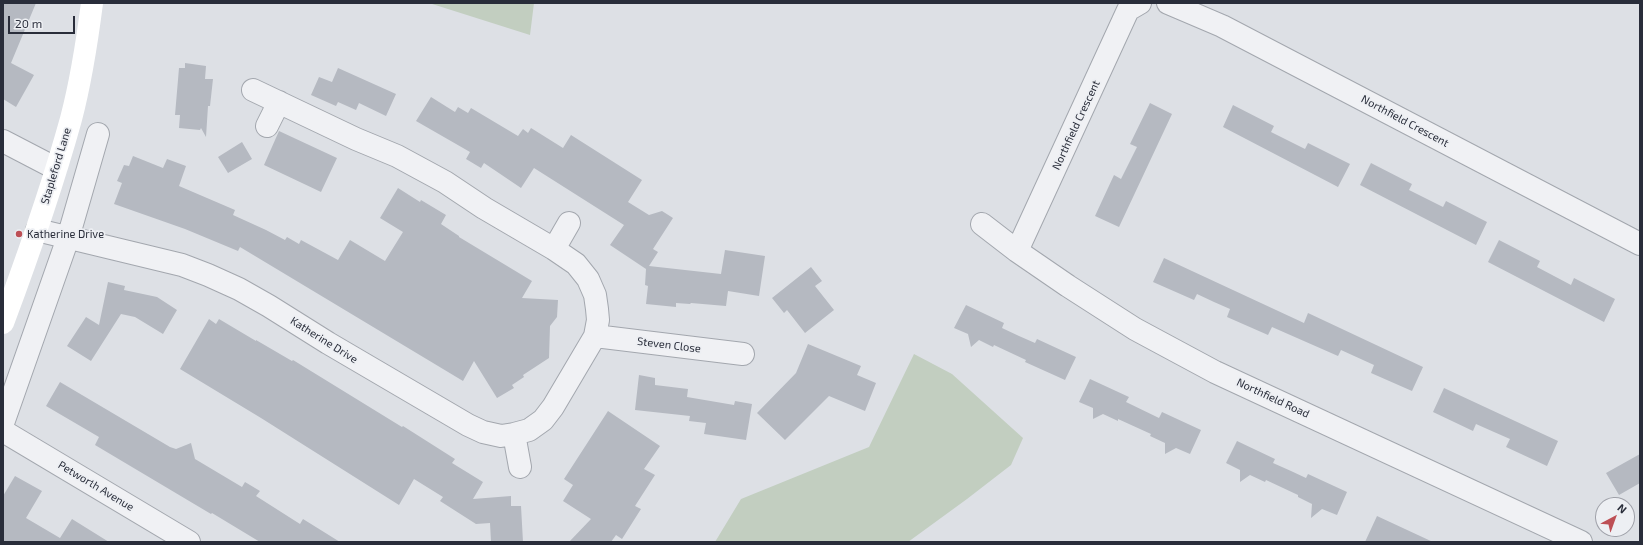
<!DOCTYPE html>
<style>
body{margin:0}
#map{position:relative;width:1643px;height:545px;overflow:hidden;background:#dde0e5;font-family:"Exo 2",sans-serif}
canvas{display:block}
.frame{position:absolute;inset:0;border:4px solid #292d3a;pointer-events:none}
.north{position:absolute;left:1595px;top:497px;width:40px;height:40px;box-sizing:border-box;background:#edeff3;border:1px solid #9fa1a9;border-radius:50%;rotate:41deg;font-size:11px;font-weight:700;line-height:16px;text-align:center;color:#292d3a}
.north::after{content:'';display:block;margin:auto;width:14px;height:18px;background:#bd4f55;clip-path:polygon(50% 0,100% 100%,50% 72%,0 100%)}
.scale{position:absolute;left:8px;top:16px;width:67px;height:18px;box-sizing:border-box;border:2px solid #292d3a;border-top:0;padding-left:5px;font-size:12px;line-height:14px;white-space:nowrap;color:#292d3a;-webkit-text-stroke:3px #edeff3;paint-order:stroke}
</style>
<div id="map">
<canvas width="1643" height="545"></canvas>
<div class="frame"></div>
<div class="north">N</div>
<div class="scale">20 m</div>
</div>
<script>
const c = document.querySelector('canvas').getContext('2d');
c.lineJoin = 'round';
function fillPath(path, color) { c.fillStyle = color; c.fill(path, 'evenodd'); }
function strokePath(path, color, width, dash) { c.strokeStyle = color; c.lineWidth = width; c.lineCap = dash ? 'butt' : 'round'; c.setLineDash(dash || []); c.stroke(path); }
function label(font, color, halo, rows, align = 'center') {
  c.font = font + ' "Exo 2",sans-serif'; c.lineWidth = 3.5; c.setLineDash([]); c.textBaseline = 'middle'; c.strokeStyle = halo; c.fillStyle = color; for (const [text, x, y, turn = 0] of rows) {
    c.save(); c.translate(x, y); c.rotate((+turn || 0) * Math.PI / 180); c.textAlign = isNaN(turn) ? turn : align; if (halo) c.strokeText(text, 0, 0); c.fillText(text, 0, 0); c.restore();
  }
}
fillPath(new Path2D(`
 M 429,3 L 534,3 L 530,35 Z
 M 914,354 L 952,374 L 1023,438 L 1011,465 L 967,499 L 908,542 L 715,542 L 741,499 L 869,447 Z`), '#c2cec0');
fillPath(new Path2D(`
 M 3,3 L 36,3 L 11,63 L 34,75 L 16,107 L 3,99 Z
 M 185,63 L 206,66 L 205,79 L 213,79 L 210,106 L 208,106 L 206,137 L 201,128 L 200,130 L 179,128 L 180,115 L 175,115 L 179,68 L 185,68 Z
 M 338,68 L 396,94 L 386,116 L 359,103 L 356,110 L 338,102 L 336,106 L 311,95 L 319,77 L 332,82 Z
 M 431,97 L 455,112 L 458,107 L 468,113 L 471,108 L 518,136 L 523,129 L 528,133 L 531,128 L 563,148 L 571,135 L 642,180 L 628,202 L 649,215 L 662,211 L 673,218 L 653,249 L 658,252 L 649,266 L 721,274 L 725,250 L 765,256 L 759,296 L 728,291 L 726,306 L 691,303 L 690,304 L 676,303 L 676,307 L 646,304 L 648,286 L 645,285 L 646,269 L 610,245 L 624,225 L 534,168 L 521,188 L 484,163 L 481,168 L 466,159 L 470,152 L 416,121 Z
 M 1150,103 L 1172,114 L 1119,227 L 1095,216 L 1114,175 L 1121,179 L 1137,147 L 1130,144 Z
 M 1233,105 L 1274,126 L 1271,132 L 1305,149 L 1308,143 L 1350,164 L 1338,187 L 1223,127 Z
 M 279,131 L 337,158 L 321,192 L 264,165 Z
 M 242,142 L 252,159 L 228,173 L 218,157 Z
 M 133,156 L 163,168 L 167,159 L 186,166 L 179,186 L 235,210 L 233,215 L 266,230 L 285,240 L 287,237 L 299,244 L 301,240 L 338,260 L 350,240 L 385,261 L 403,232 L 380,218 L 398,188 L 420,202 L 421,200 L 446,215 L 441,224 L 459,236 L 459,237 L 532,281 L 522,298 L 558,300 L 557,317 L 550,326 L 549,358 L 523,375 L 524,377 L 512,385 L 514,388 L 497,398 L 474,361 L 463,381 L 240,247 L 238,251 L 185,229 L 114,204 L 122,183 L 117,181 L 124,165 L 129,166 Z
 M 1371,163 L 1412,184 L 1409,190 L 1443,207 L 1446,201 L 1487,222 L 1476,245 L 1360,185 Z
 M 1499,240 L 1540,261 L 1537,267 L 1571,285 L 1574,278 L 1615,299 L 1604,322 L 1488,262 Z
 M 1164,258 L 1304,323 L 1308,313 L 1423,367 L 1412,391 L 1371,373 L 1374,365 L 1341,350 L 1338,356 L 1272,327 L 1268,335 L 1227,317 L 1230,309 L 1214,302 L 1197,294 L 1194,300 L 1153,282 Z
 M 811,267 L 822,281 L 815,286 L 834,310 L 805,333 L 787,310 L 784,313 L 772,298 Z
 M 108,282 L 125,286 L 124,290 L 157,297 L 177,310 L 163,334 L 135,317 L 121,314 L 91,361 L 67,346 L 86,317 L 99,325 Z
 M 966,305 L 1004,323 L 1002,328 L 1019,336 L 1035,343 L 1037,339 L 1076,357 L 1065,380 L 1025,362 L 1026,360 L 994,345 L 993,347 L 979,340 L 971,347 L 968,334 L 954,328 Z
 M 209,319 L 216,324 L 219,319 L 256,341 L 256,340 L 292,361 L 293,360 L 402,427 L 403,426 L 455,459 L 452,463 L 483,482 L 473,499 L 511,496 L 511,506 L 521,506 L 523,542 L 491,542 L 490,523 L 476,524 L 440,501 L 443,497 L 414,479 L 399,505 L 261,418 L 180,369 Z
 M 808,344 L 861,366 L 857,375 L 876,383 L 865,411 L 829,396 L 785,440 L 757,413 L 796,373 Z
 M 639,375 L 655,378 L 655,385 L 688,389 L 687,397 L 734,405 L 735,401 L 752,404 L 746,440 L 704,434 L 706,423 L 689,421 L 690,416 L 635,410 Z
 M 1090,379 L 1129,397 L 1126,402 L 1159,418 L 1162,412 L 1201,430 L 1190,454 L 1176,448 L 1165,454 L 1165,443 L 1150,436 L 1151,434 L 1118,419 L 1118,421 L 1103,414 L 1093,419 L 1093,408 L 1079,402 Z
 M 60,382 L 170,447 L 176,449 L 191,443 L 195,459 L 242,487 L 245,482 L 260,491 L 256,496 L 300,524 L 303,519 L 340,542 L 260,542 L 212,513 L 211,514 L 95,445 L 99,437 L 46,406 Z
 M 1444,388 L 1558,441 L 1547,466 L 1506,447 L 1510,439 L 1494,432 L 1476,424 L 1473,431 L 1433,412 Z
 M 608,411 L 660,446 L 644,469 L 655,475 L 635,506 L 641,509 L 622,539 L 616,535 L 611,542 L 569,542 L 591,519 L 563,501 L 573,485 L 564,479 Z
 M 1237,441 L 1275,459 L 1273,463 L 1291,471 L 1306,478 L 1308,474 L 1347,492 L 1337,515 L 1322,509 L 1311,518 L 1312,504 L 1298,497 L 1298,495 L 1266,480 L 1265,482 L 1250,475 L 1240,482 L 1240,470 L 1226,463 Z
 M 1640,454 L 1640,483 L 1619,495 L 1606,473 Z
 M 15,476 L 42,491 L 26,518 L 60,538 L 72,519 L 109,542 L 3,542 L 3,496 Z
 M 1377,516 L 1433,542 L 1365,542 Z`), '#b5b9c1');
const street = new Path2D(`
 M 1168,3 L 1222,26 L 1640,244
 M 267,126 L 279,102
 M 3,141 L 55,168
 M 982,224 L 1017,251 L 1068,286 L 1135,329 L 1215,372 L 1581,542
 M 37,230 L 182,265 L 208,275 L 239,289 L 269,306 L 328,343 L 468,425 L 483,432 L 501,436 L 514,434 L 529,430 L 543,420 L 553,407 L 595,336 L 598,320 L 597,309 L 595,295 L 588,279 L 576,264 L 554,249 L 484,208 L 445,182 L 397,156 L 356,139 L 253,90
 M 554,249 L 569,223
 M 1017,251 L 1128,10 L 1140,3
 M 595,336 L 743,354
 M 3,423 L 68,238 L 98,134
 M 3,431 L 189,542
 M 514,434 L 520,467`);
strokePath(street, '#a3a7ae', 24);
strokePath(street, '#f0f1f4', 22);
strokePath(new Path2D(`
 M 3,323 C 28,256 52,188 71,119 C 81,81 87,42 92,3`), '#fff', 22);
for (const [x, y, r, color] of [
 [19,234,4,"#bd4f55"]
]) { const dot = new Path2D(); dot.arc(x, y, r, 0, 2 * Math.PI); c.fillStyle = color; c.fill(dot); strokePath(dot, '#edeff3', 1.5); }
label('11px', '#292d3a', '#edeff3', [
 ["Northfield Crescent",1405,121,28],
 ["Northfield Crescent",1076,125,-65],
 ["Stapleford Lane",56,166,-73],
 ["Katherine Drive",324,340,32],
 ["Steven Close",669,345,7],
 ["Northfield Road",1273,398,25],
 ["Petworth Avenue",96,486,31]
]);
label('11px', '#292d3a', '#edeff3', [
 ["Katherine Drive",27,234]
], 'left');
</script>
